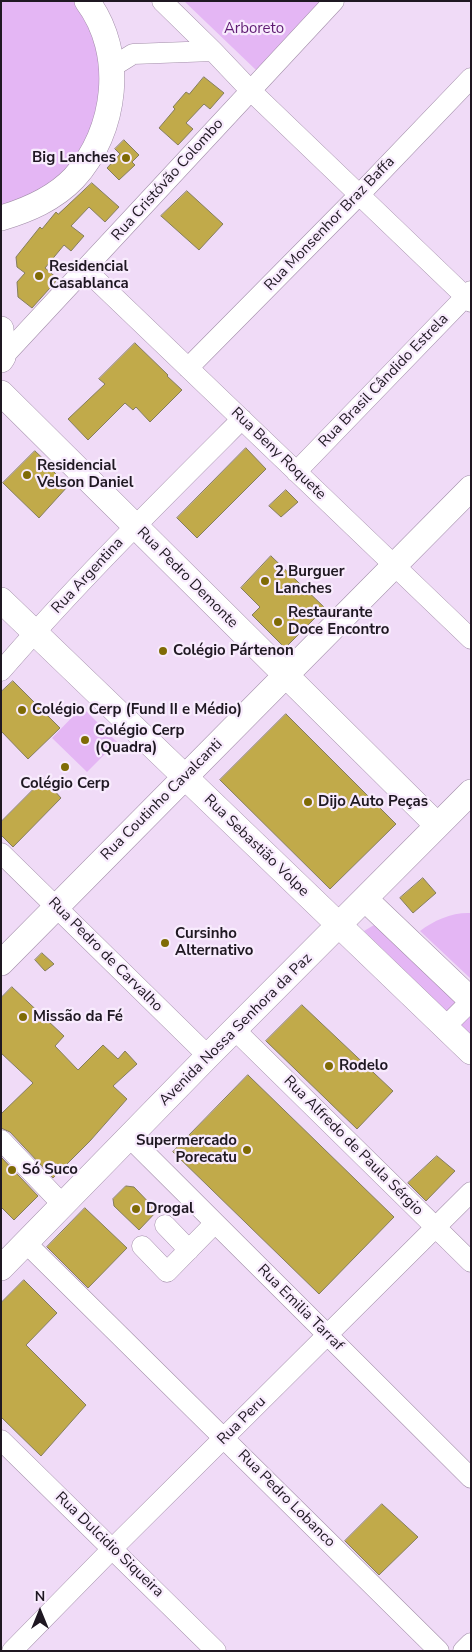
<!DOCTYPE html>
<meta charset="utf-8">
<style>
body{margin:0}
#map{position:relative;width:472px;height:1652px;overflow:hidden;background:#f0dbf7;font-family:"Nunito Sans",sans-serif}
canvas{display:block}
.frame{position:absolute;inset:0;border:2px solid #1f1822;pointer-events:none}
.north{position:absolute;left:15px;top:1587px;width:50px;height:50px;-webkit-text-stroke:4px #f8ebfd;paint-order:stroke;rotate:0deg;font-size:14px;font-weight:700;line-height:20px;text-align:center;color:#1f1822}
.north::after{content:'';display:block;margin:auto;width:18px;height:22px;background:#1f1822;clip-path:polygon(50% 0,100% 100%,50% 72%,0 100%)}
</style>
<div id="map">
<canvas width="472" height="1652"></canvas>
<div class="frame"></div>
<div class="north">N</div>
</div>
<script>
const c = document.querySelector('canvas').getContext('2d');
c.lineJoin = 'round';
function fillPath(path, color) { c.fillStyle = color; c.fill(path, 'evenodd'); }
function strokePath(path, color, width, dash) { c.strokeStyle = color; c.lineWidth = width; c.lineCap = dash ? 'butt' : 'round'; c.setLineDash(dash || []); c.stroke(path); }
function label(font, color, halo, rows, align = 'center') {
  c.font = font + ' "Nunito Sans",sans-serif'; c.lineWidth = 4.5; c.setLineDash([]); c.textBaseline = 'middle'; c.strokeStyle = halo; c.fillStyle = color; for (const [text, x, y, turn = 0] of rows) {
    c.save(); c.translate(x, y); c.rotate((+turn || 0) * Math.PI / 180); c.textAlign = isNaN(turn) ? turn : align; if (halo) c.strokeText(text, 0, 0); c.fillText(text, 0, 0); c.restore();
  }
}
fillPath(new Path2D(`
 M 1,1 L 77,1 L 97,34 L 104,70 L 92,132 L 76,160 L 56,181 L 1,209 Z
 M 184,1 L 321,1 L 256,70 Z
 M 82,707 L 117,742 L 87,772 L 52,738 Z
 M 471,913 L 471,979 L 420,931 C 434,920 453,912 471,913 Z
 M 379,922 L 471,1011 L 471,1035 L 364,931 Z`), '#e4b6f4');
const building = new Path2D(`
 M 204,77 L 224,93 L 210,109 L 204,104 L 186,123 L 193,129 L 178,145 L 159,128 L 175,109 L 173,107 L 186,92 L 189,94 Z
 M 124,140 L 139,155 L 132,162 L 135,165 L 119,180 L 107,168 L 120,154 L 115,149 Z
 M 92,183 L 119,207 L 105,222 L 89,207 L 71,226 L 84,236 L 71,251 L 64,245 L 45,268 L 58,279 L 32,308 L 18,297 L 17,282 L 25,273 L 17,267 L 16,257 L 40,227 L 42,229 L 56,212 L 58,214 Z
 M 187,191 L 223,224 L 199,250 L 161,216 Z
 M 135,343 L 168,375 L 167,376 L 182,390 L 150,422 L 136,407 L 133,410 L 125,403 L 88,440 L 68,419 L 105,384 L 99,379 Z
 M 246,448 L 266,469 L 197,538 L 177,518 Z
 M 35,451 L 52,467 L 51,469 L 68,486 L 39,518 L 3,483 Z
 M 286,490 L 298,502 L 281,517 L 269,506 Z
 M 271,556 L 325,608 L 285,648 L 252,615 L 260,607 L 241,588 Z
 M 13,681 L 60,728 L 28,759 L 1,731 L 1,692 Z
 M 286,714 L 396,824 L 330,889 L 220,780 Z
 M 44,779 L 61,798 L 13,847 L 1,835 L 1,822 Z
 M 423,878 L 436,893 L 413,913 L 400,898 Z
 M 42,953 L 54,964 L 45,971 L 35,960 Z
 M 12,987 L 64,1036 L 55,1046 L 78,1070 L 103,1045 L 118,1059 L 125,1051 L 137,1064 L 113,1086 L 127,1099 L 90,1141 L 53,1178 L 10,1132 L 1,1128 L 1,1114 L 33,1083 L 1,1053 L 1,998 Z
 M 302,1005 L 393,1091 L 357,1129 L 266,1041 Z
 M 248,1075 L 394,1217 L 319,1294 L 173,1152 Z
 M 437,1156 L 455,1171 L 426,1201 L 408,1183 Z
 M 1,1157 L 38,1196 L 14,1220 L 1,1207 Z
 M 126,1186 L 134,1187 L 157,1211 L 139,1230 L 114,1206 L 113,1199 Z
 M 85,1208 L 127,1248 L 88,1288 L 47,1247 Z
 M 24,1280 L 57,1313 L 26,1345 L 86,1405 L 41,1456 L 1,1417 L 1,1303 Z
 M 382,1504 L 418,1537 L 379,1575 L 345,1541 Z`);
fillPath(building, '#c1aa4a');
strokePath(building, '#847d5e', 1);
const minor = new Path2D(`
 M 162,1 L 213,51 L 250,90 L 471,302
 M 112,67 L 133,54 L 213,51
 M 86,270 L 471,639
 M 3,357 C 114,239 223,119 334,1
 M 188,368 L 360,194 L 471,78
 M 296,472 L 471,291
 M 1,671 C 77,583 160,501 242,419
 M 1,853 L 208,1056
 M 445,1027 L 471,1001
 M 235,1030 L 471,1262
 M 129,1137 L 471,1478
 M 1,1140 L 63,1205
 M 165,1225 L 189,1250
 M 26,1243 L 439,1651
 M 142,1246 L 167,1272 L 215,1223
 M 1,1440 L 216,1651
 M 12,1651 L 112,1549 L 471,1192
 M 463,1651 L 471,1643`);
const major = new Path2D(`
 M 1,218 C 28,210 54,199 74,178 C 117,131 126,53 87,1
 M 1,329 L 3,357 L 1,360
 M 1,393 L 437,825
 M 1,600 L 471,1052
 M 365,899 L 471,1000
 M 1,963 L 471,488
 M 1,1268 L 208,1056 L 471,792`);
strokePath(minor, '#a28ea9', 21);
strokePath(major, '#a28ea9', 26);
strokePath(minor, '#fff', 20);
strokePath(major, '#fff', 25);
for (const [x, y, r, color] of [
 [126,158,5,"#7f6b05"],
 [39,276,5,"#7f6b05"],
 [27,475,5,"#7f6b05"],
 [265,581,5,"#7f6b05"],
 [278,622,5,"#7f6b05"],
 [163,651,5,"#7f6b05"],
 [22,710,5,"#7f6b05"],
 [85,740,5,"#7f6b05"],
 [65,767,5,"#7f6b05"],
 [308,802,5,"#7f6b05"],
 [165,943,5,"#7f6b05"],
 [23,1017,5,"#7f6b05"],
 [329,1066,5,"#7f6b05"],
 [247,1150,5,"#7f6b05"],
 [12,1170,5,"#7f6b05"],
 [136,1209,5,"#7f6b05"]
]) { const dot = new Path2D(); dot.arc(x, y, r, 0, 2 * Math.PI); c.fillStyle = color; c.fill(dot); strokePath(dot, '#f8ebfd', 2); }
label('15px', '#5e1b72', '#f8ebfd', [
 ["Arboreto",254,29]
]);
label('bold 15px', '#1f1822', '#f8ebfd', [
 ["Big Lanches",116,158,"right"],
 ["Residencial",49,267],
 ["Casablanca",49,284],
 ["Residencial",37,466],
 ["Velson Daniel",37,483],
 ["2 Burguer",275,572],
 ["Lanches",275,589],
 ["Restaurante",288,613],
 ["Doce Encontro",288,630],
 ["Colégio Pártenon",173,651],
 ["Colégio Cerp (Fund II e Médio)",32,710],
 ["Colégio Cerp",95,731],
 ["(Quadra)",95,748],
 ["Colégio Cerp",65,784,"center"],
 ["Dijo Auto Peças",318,802],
 ["Cursinho",175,934],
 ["Alternativo",175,951],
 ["Missão da Fé",33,1017],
 ["Rodelo",339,1066],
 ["Supermercado",237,1141,"right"],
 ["Porecatu",237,1158,"right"],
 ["Só Suco",22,1170],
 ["Drogal",146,1209]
], 'left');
label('15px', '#1f1822', '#f8ebfd', [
 ["Rua Cristóvão Colombo",168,180,-48],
 ["Rua Monsenhor Braz Baffa",330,224,-46],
 ["Rua Brasil Cândido Estrela",384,381,-46],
 ["Rua Beny Roquete",278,454,44],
 ["Rua Argentina",88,576,-47],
 ["Rua Pedro Demonte",187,578,45],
 ["Rua Coutinho Cavalcanti",162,800,-45],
 ["Rua Sebastião Volpe",256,846,44],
 ["Rua Pedro de Carvalho",105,955,45],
 ["Avenida Nossa Senhora da Paz",236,1030,-45],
 ["Rua Alfredo de Paula Sérgio",353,1146,45],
 ["Rua Emilia Tarraf",300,1308,45],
 ["Rua Peru",242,1421,-45],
 ["Rua Pedro Lobanco",286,1499,45],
 ["Rua Dulcidio Siqueira",109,1545,44]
]);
</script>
